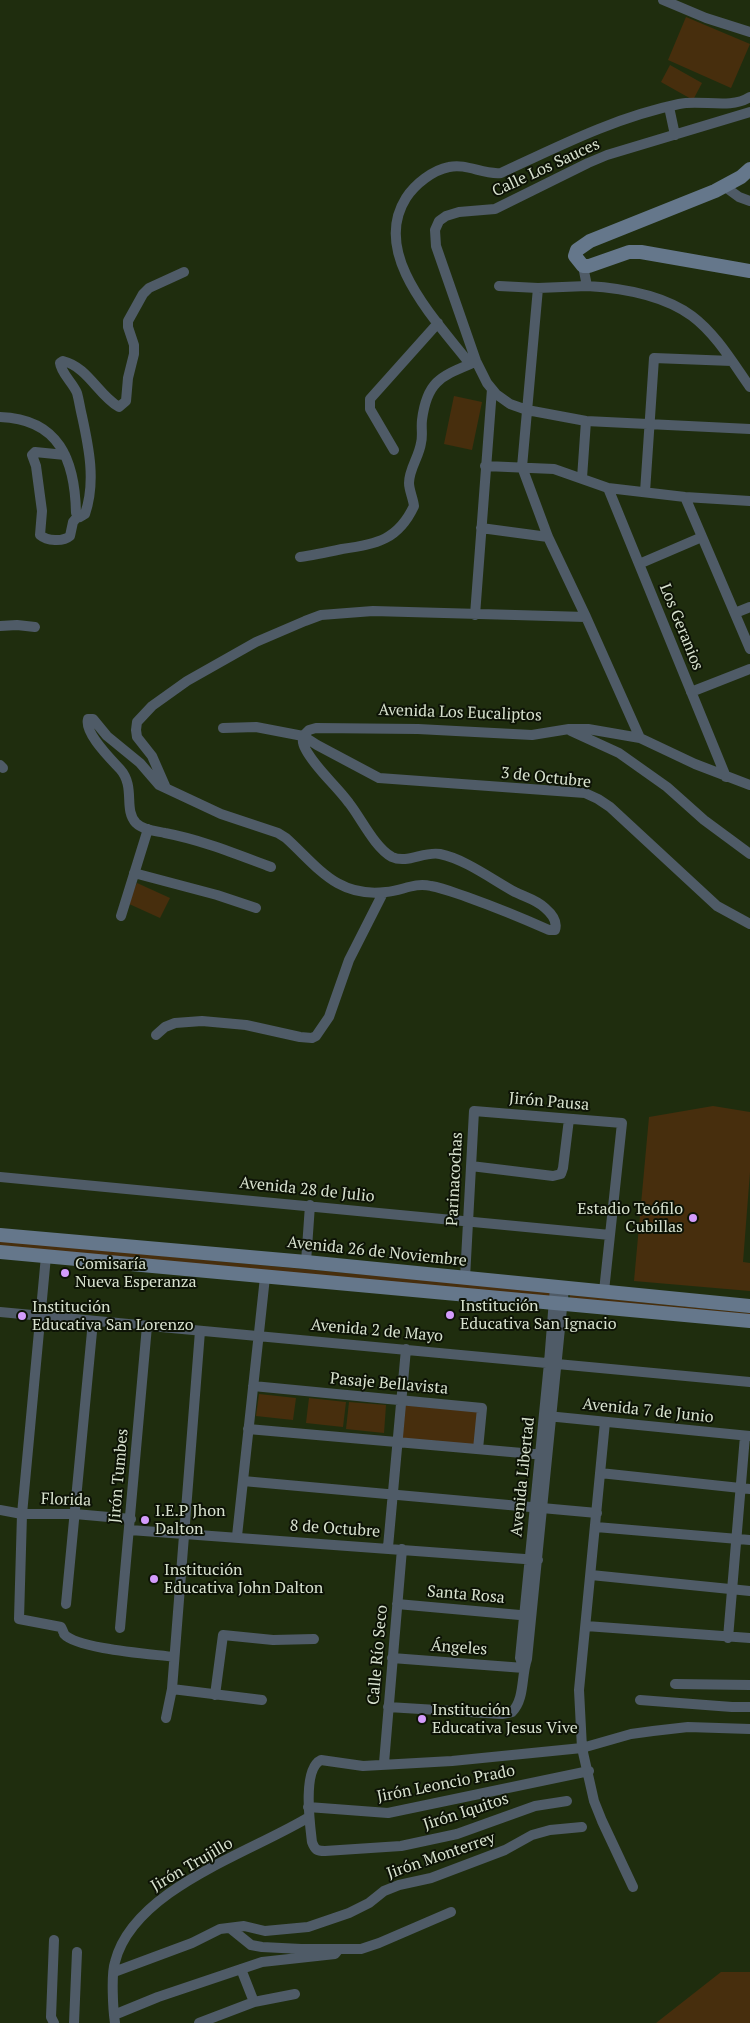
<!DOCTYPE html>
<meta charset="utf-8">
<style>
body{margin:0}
canvas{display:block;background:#1f2d0e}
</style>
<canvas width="750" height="2023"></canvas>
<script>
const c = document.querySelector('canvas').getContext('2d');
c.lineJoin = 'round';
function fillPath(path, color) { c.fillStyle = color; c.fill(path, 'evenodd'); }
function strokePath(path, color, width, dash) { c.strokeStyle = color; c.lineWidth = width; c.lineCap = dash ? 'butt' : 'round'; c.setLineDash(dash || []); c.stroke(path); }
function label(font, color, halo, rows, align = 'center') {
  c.font = font + ' "PT Serif",serif'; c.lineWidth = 4; c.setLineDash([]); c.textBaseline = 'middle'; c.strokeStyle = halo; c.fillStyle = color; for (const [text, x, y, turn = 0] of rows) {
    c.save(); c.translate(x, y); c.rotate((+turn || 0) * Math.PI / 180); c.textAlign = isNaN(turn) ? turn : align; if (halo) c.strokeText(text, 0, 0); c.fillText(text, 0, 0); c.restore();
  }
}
fillPath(new Path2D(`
 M 686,17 L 750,44 L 731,88 L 668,60 Z
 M 670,65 L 702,83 L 693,100 L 661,82 Z
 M 454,396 L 482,402 L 472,450 L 444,444 Z
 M 137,883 L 170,898 L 160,918 L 127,903 Z
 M 713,1106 L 750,1112 L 750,1172 L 743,1262 L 750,1263 L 750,1291 L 634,1281 L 649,1117 Z
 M 0,1241 L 553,1292 L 553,1297 L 0,1246 Z
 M 570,1295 L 750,1313 L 750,1316 L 570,1299 Z
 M 259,1394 L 296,1398 L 293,1420 L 256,1416 Z
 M 309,1398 L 346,1402 L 343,1427 L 306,1423 Z
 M 349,1402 L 386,1405 L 384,1433 L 346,1429 Z
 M 402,1405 L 479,1412 L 475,1445 L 399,1439 Z
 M 721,1972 L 750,1972 L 750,2023 L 656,2023 Z`), '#472e0d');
strokePath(new Path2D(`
 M 663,0 L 706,18 L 750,32
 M 669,107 L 675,135
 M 750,112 L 607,155 L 588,163 L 495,209 L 459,212 L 446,216 L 439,221 L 435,230 L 436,246 L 476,361 L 487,383 L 496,394 L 510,404 L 527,410 L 586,421 L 750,429
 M 724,186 L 739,197 L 750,201
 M 583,266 L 587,286 C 622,288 662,294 692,316 C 716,334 733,363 750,387
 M 499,286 L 538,288 L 587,286
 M 538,288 L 522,467 L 548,537 L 586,617 L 640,738
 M 470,364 C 437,321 370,255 406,198 C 415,184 433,170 449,167 C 467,163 483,175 501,173 C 559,146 616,117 679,104 C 701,99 730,110 750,97
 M 0,417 C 59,419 75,460 76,513 L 80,517 L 85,514 C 96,482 89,448 82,416 C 80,408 79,400 77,393 C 73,383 61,373 60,363 L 63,361 C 88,367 98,395 119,407 L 126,401 L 128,378 L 134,354 L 134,345 L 128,327 L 128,321 L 143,294 L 149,288 L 184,272
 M 394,450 L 370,409 L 370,399 L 438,323
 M 65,455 L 35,452 L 32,455 L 36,466 L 42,511 L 40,535 C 47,541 63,542 70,536 L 73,522 L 78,516
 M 485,466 L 554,469 L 608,488 L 685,497 L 750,501
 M 582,478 L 586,421
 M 608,488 L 726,777
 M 645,492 L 654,358 L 732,361
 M 685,497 L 750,649
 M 481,528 L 548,537
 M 300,557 C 314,555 328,552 342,549 C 377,544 398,540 414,506 C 413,498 409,490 409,483 C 409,469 419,457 421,443 C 423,436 421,428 422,420 C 427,380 442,376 475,362
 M 639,564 L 702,537
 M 735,613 L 750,607
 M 475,615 L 492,389
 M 0,626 L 17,625 L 35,627
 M 691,692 L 750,669
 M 223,728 L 256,727 L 303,736 L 309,730 L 316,728 L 418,729 L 532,735 L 569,729 L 588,729 L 640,738 L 695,764 L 750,785
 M 571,731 L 619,753 L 667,787 L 704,820 L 750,854
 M 0,765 L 3,768
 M 166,788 L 152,756 L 137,737 L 136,730 L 137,722 L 152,706 L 187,681 L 256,642 L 305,621 L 321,615 L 373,611 L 586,617
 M 271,867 C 236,854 202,840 165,833 C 156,831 143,830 136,823 C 123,809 136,787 120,769 C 111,759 84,733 88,719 L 93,719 L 107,736 L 140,763 L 159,785 L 221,814 L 278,833 L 286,838 C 318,867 337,898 386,892 C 402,891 414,882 431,886 C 443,888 455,893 467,897 C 495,907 522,918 549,930 L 555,930 C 558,921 552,914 545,908 C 537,900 525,897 515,892 C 493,880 465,859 440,854 C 424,851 407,864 392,857 C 375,848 361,818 349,803 C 336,785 317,770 306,750 C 303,745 302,742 303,736 L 317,745 L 379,778 L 585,793 L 598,799 L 610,807 L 717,906 L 750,924
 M 134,873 L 217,895 L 256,908
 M 121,916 L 148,829
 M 156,1035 L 165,1027 L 175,1023 L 202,1021 L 246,1025 L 300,1037 L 312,1038 L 316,1036 L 329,1017 L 349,960 L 383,893
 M 471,1166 L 553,1176 L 561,1174 L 563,1168 L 569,1119
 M 0,1177 L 610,1235
 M 46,1256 L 22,1514 L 19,1619 L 61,1627 C 61,1627 64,1633 64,1634 C 77,1649 152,1654 174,1657
 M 306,1262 L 310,1205
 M 465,1278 L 474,1111 L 622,1123 L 604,1291
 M 0,1312 L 750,1382
 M 253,1386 L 482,1408 L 478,1449
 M 547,1416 L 750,1436
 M 605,1422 L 579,1690 L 582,1748 L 594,1801 L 602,1821 L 633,1887
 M 248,1429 L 545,1455
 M 600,1473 L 750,1489
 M 243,1481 L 597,1513
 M 0,1510 L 22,1514 L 75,1514 L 131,1519
 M 596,1527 L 750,1540
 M 130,1530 L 538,1560
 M 237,1536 L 265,1277
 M 388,1547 L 406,1349
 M 591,1575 L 750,1591
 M 66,1604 L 93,1321
 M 397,1604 L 531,1616
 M 586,1626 L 750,1638
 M 120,1628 L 147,1326
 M 728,1638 L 745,1436
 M 392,1658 L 524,1668
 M 524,1668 L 520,1658 L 549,1363 L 555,1287
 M 675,1684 L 750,1685
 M 172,1689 L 262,1700
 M 215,1695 L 223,1635 L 273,1640 L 314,1639
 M 640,1700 L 732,1707 L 750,1707
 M 388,1707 L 502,1714 L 512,1712 C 525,1699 521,1676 527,1659 L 564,1288
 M 166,1718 L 172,1689 L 200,1331
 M 384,1763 L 402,1549
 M 567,1801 L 535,1806 L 457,1834 L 401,1846 L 325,1851 C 317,1851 315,1850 312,1842 C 310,1825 302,1769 321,1760 L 363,1766 L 452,1761 L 582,1748 L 631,1734 L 653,1731 L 688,1727 L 750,1729
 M 308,1807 L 388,1813 L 589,1771
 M 230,1928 L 251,1945 L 262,1947 L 301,1949 L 361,1949 L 379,1943 L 451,1912
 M 54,1940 L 51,2017 L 54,2023
 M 241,1969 L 254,2002
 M 114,1972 L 192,1943 L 220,1929 L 244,1926 L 265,1931 L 308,1927 L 349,1913 L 369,1903 L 384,1891 L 399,1885 L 431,1878 L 505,1850 L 532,1835 L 550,1830 L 582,1827
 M 114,2015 L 158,1997 L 262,1962 L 335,1954 L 339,1949
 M 74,2023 L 77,1952
 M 115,2023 C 113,2010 111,1974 115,1962 C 133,1889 250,1853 309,1817
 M 199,2023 L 254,2002 L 295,1994`), '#4f5b67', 10);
strokePath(new Path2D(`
 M 750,169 L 741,177 L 715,191 L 590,241 L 577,250 L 575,256 L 583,266 L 589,266 L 629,252 L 641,252 L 750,271
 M 0,1235 L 306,1262 L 750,1306
 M 0,1252 L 750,1321`), '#65778b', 14);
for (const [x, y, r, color] of [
 [693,1218,5,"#d49cfc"],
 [65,1273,5,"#d49cfc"],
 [450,1315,5,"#d49cfc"],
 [22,1316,5,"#d49cfc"],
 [145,1520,5,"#d49cfc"],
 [154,1579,5,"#d49cfc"],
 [422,1719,5,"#d49cfc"]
]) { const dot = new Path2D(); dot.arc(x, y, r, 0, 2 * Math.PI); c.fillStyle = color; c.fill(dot); strokePath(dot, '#0d1306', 2); }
label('16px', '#d8e2cf', '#0d1306', [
 ["Calle Los Sauces",546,168,-25],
 ["Los Geranios",681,627,68],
 ["Avenida Los Eucaliptos",460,713,2],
 ["3 de Octubre",546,778,6],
 ["Jirón Pausa",549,1102,5],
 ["Parinacochas",455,1179,-87],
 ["Avenida 28 de Julio",307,1190,6],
 ["Avenida 26 de Noviembre",377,1252,6],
 ["Avenida 2 de Mayo",377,1331,5],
 ["Pasaje Bellavista",389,1384,5],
 ["Avenida 7 de Junio",648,1411,6],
 ["Jirón Tumbes",119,1476,-85],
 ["Avenida Libertad",523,1477,-84],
 ["Florida",66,1500,2],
 ["8 de Octubre",335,1529,4],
 ["Santa Rosa",466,1595,5],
 ["Ángeles",459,1648,4],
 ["Calle Río Seco",378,1655,-85],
 ["Jirón Leoncio Prado",446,1784,-11],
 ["Jirón Iquitos",466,1812,-18],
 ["Jirón Monterrey",441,1856,-19],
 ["Jirón Trujillo",192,1865,-30]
]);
label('16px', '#d8e2cf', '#0d1306', [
 ["Estadio Teófilo",683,1209,"right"],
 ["Cubillas",683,1227,"right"],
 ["Comisaría",75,1264],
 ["Nueva Esperanza",75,1282],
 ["Institución",460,1306],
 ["Educativa San Ignacio",460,1324],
 ["Institución",32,1307],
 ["Educativa San Lorenzo",32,1325],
 ["I.E.P Jhon",155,1511],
 ["Dalton",155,1529],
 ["Institución",164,1570],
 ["Educativa John Dalton",164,1588],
 ["Institución",432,1710],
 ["Educativa Jesus Vive",432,1728]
], 'left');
</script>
